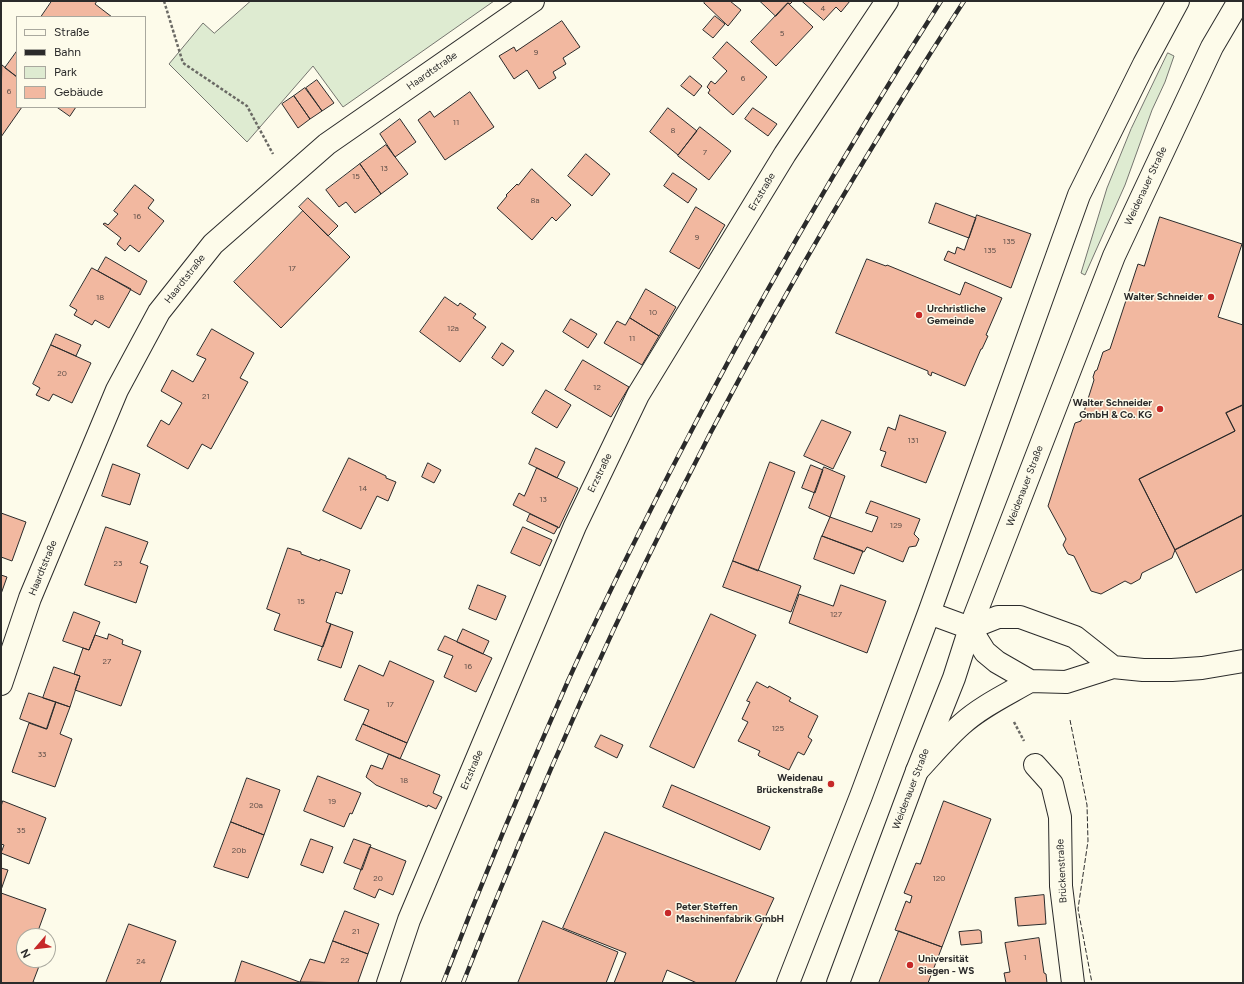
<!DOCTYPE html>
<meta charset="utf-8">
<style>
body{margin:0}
#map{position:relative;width:1244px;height:984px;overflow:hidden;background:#fdfbea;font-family:Figtree,sans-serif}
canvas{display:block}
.frame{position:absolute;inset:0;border:2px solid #2b2b2b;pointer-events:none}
.legend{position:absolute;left:16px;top:16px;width:130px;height:92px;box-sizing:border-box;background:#fdfbea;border:1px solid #a9a89e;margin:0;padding:5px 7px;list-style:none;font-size:12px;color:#2b2b2b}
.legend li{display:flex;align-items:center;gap:8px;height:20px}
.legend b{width:20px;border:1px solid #a9a89e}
.north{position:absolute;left:16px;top:928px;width:40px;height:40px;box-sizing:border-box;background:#fdfbea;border:1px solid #a9a89e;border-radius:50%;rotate:242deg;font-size:11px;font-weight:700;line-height:16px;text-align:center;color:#2b2b2b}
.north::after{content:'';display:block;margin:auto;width:14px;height:18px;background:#c62828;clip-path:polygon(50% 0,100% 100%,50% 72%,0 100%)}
</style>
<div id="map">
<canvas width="1244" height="984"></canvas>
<div class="frame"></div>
<ul class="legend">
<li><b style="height:5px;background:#fdfbea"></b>Straße</li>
<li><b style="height:5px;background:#2b2b2b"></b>Bahn</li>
<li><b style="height:11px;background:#deebd1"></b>Park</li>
<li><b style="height:11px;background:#f2b8a0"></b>Gebäude</li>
</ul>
<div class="north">N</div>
</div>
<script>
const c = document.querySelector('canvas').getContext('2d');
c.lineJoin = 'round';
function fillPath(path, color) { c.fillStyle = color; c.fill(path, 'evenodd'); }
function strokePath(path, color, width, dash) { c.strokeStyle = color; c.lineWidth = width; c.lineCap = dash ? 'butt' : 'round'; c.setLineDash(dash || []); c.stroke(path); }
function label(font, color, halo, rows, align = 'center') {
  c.font = font + ' Figtree,sans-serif'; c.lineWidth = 3; c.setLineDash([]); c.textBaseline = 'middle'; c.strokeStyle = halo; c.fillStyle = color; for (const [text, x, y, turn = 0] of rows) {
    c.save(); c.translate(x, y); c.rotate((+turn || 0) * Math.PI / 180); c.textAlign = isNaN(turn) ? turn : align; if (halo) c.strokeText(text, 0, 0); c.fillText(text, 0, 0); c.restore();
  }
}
const green = new Path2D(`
 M 251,1 L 494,1 L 343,107 L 313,66 L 247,142 L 169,64 L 203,23 L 214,33 Z
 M 1168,53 L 1174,56 L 1165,82 L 1152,110 L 1125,185 L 1085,275 L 1081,273 L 1107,188 L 1131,129 Z`);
fillPath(green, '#deebd1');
strokePath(green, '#74746e', 1);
const building = new Path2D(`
 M 52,1 L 97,1 L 95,4 L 112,17 L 41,17 Z
 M 706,1 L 730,1 L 741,10 L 728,26 L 704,3 Z
 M 760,1 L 793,1 L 790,4 L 788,3 L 776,16 Z
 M 802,1 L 850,1 L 841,12 L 836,7 L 824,20 Z
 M 788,3 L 813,27 L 776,66 L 751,42 Z
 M 715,16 L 725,24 L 713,38 L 703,30 Z
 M 562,21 L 580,47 L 563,58 L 566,64 L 553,72 L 556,78 L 539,89 L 527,70 L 514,79 L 499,56 L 514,47 L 516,51 Z
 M 727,42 L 767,77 L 733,115 L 708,93 L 710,90 L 707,87 L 711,81 L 715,84 L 727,71 L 713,58 Z
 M 17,51 L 17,77 L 5,68 Z
 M 2,65 L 17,77 L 17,107 L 22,107 L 1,137 Z
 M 690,76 L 702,86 L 694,96 L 681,86 Z
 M 317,80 L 334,103 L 322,111 L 306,88 Z
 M 305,88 L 322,111 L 310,119 L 294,96 Z
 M 470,92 L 494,127 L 445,160 L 418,120 L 430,111 L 434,117 Z
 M 294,96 L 310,119 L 298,128 L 282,104 Z
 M 57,107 L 76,107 L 70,116 Z
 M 668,108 L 697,131 L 678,155 L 650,132 Z
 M 753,108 L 777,124 L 768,136 L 745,119 Z
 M 400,119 L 416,142 L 395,157 L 380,134 Z
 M 700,127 L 731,151 L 709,180 L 678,156 Z
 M 386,145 L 408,174 L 381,194 L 360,164 Z
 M 586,154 L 610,174 L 592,196 L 568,176 Z
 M 360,164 L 381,194 L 355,213 L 346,202 L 339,207 L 326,190 Z
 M 532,169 L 571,205 L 556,221 L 552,217 L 532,240 L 497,208 L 507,196 L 506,195 L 517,184 L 518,185 Z
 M 673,173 L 697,189 L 688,203 L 664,186 Z
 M 135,185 L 154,200 L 148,208 L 164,221 L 139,252 L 130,245 L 125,251 L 117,244 L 121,238 L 103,224 L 105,223 L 108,225 L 118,214 L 114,211 Z
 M 308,198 L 338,226 L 328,236 L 299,207 Z
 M 936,203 L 976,218 L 969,238 L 929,223 Z
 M 696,207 L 725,225 L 699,269 L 670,252 Z
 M 303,211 L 350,257 L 281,328 L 234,282 Z
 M 977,215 L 1031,234 L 1011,288 L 944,260 L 948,251 L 955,254 L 957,247 L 964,250 Z
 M 1160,217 L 1242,244 L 1218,317 L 1243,325 L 1243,405 L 1226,413 L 1235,431 L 1139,479 L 1175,550 L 1172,558 L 1142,573 L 1140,579 L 1131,584 L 1125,581 L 1101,594 L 1091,591 L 1074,556 L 1068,554 L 1063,545 L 1066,539 L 1048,506 L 1075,423 L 1081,421 L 1094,380 L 1093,377 L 1095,371 L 1097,370 L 1103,352 L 1110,349 L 1138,264 L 1144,266 Z
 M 106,257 L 147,281 L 140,295 L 98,271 Z
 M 867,259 L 886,266 L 887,265 L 960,295 L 965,282 L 1002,298 L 986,335 L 988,336 L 982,349 L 981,349 L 965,386 L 932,372 L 931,376 L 928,374 L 928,371 L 836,333 Z
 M 92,268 L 131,289 L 109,328 L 95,320 L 92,325 L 74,315 L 77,310 L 70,306 Z
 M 646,289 L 676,307 L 659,336 L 630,318 Z
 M 445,297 L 458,306 L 460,303 L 476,314 L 473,318 L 486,327 L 460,362 L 420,332 Z
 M 630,318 L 659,336 L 642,365 L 604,343 L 617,321 L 625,325 Z
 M 571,319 L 597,334 L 588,348 L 563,332 Z
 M 212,329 L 254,353 L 240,378 L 248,382 L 211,449 L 202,444 L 188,469 L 147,446 L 161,420 L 169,425 L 182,403 L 161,391 L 172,370 L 193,382 L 206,359 L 197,355 Z
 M 56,334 L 81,345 L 76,356 L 51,345 Z
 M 502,343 L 514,351 L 503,366 L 492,358 Z
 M 51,345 L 91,363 L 72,403 L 53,394 L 49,401 L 36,395 L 40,388 L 33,384 Z
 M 583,360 L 629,387 L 611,417 L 565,390 Z
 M 546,390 L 571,405 L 557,428 L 532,413 Z
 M 1243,405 L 1243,515 L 1175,550 L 1139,479 L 1235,431 L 1226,413 Z
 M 900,415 L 946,432 L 926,483 L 881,466 L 886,452 L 880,450 L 888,427 L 895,430 Z
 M 822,420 L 851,432 L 833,469 L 804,456 Z
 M 536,448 L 565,462 L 557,478 L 529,464 Z
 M 349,458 L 386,476 L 386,478 L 396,482 L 388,501 L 377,496 L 361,529 L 323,511 Z
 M 770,462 L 795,472 L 758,571 L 733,561 Z
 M 428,463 L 441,470 L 434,483 L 422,477 Z
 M 113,464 L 140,474 L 130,505 L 102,496 Z
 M 811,465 L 823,470 L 815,493 L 802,488 Z
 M 824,467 L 845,476 L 830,517 L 809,508 Z
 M 537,468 L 578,488 L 559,528 L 513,505 L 519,493 L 524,496 Z
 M 871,501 L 920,519 L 914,534 L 919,539 L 916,546 L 909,547 L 903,562 L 867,547 L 864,552 L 822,536 L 830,517 L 872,532 L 878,517 L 866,513 Z
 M 1,513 L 26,522 L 12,561 L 1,557 Z
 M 530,514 L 558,527 L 554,534 L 527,521 Z
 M 1243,515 L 1243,569 L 1196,593 L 1175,550 Z
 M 106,527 L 148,542 L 140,563 L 148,566 L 136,603 L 85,585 Z
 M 523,527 L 552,540 L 540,566 L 511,553 Z
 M 822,536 L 863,551 L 854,574 L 814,559 Z
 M 288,548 L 301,552 L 301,554 L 320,561 L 320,559 L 350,570 L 342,594 L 336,592 L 326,622 L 331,624 L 323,647 L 274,630 L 280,614 L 267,609 Z
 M 733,561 L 801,586 L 791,612 L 723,587 Z
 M 1,575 L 7,577 L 1,594 Z
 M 478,585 L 506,596 L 496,620 L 469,609 Z
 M 841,585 L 886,601 L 867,653 L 789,623 L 799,594 L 833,606 Z
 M 74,612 L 100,622 L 89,650 L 63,641 Z
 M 711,614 L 756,635 L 694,768 L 650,747 Z
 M 331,624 L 353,632 L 341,668 L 318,660 Z
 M 463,629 L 489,641 L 483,654 L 457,642 Z
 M 109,634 L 123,640 L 122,644 L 141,651 L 121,706 L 75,690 L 80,676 L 74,674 L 83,648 L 89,650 L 95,635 L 107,639 Z
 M 445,636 L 492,658 L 476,692 L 444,677 L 453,656 L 438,650 Z
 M 390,661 L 434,681 L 407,743 L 363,724 L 369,710 L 344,700 L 359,665 L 383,676 Z
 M 54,667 L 80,676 L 70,707 L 43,698 Z
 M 757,682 L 768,688 L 769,686 L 791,698 L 789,701 L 818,716 L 808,737 L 812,740 L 804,755 L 798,752 L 789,770 L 759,756 L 758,755 L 760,751 L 738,741 L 748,722 L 742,719 L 750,702 L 747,701 Z
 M 29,693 L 56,702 L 47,729 L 20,719 Z
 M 56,702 L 70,707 L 60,734 L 72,739 L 55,787 L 12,772 L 29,723 L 46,729 Z
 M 363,724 L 407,743 L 400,759 L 356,740 Z
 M 601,735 L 623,745 L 617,758 L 595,747 Z
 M 389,754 L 440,775 L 433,793 L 442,797 L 436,809 L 428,805 L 427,807 L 376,785 L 366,777 L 371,765 L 382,769 Z
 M 318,776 L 361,793 L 352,814 L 350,813 L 344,827 L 304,811 Z
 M 247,778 L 280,790 L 264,835 L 231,822 Z
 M 672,785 L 770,827 L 760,850 L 663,807 Z
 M 3,801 L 46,818 L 29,864 L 1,853 L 4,845 L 1,844 L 1,807 Z
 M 944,801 L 991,819 L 942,947 L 895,930 L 906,901 L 910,903 L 912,896 L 904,893 L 916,863 L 920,864 Z
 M 231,822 L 264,835 L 248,878 L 214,867 Z
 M 605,832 L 774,898 L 735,983 L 697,983 L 667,970 L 662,983 L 614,983 L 626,953 L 563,928 Z
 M 311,839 L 333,847 L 323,873 L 301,865 Z
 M 354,839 L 371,845 L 362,870 L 344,863 Z
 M 370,847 L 406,861 L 393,895 L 379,889 L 375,898 L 354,889 Z
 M 1,868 L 8,870 L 1,890 Z
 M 1,893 L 46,909 L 38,931 L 48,935 L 48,936 L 24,936 L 24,960 L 46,960 L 45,962 L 41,961 L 33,982 L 37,983 L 1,983 Z
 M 1044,895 L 1046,924 L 1018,926 L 1015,898 Z
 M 345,911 L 379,924 L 368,954 L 333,941 Z
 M 543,921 L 618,952 L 606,983 L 518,983 Z
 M 129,924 L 176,941 L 160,983 L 106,983 Z
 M 979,930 L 981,931 L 982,943 L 961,945 L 959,932 Z
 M 899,931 L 942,947 L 928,983 L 879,983 Z
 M 1039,938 L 1044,973 L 1046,974 L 1047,983 L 1006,983 L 1004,973 L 1010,972 L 1005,943 Z
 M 333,941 L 368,954 L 358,982 L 360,983 L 300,982 L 310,959 L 324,963 Z
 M 242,961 L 273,972 L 302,983 L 235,983 Z`);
fillPath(building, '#f2b8a0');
strokePath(building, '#2b2b2b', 1);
const street = new Path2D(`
 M 1,684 L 30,598 L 117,390 L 159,312 L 213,244 L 327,144 L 533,1
 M 1035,765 L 1052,784 L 1060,817 L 1061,886 L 1073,983
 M 388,983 L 409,920 L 575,526 L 638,395 L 785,154 L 887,1`);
const secondary = new Path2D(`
 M 929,613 L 970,628
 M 788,983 L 861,796 L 929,613 L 1079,195 L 1144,64 L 1178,1
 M 838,983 L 917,771 L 954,678 L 970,628 L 1114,256 L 1212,47 L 1239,1`);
const highway = new Path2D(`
 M 1113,667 L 1075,637 L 1020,617 L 998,617 L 970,628 L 985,652 L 997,662 L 1030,681 L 1066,682 L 1113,667 L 1143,670 L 1172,670 L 1202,668 L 1243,661
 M 917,771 C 932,755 946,738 962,724 C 982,706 1008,694 1030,681`);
strokePath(street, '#2b2b2b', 24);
strokePath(secondary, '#2b2b2b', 24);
strokePath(highway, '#2b2b2b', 24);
strokePath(new Path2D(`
 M 164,1 L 183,63 L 247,106 L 273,154
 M 1014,722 L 1024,741`), '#6a6964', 2.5, [3, 2]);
strokePath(street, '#fdfbea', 22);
strokePath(secondary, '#fdfbea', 22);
strokePath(highway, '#fdfbea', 22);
const rail = new Path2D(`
 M 443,983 C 482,881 524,780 568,681 C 600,610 635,540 670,472 C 753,310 843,154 941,1
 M 463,983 C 536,795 618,611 711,432 C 789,284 873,141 964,1`);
strokePath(rail, '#2b2b2b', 4.5);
strokePath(rail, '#fdfbea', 3, [9]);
strokePath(new Path2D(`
 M 1070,720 L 1087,805 L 1088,841 L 1078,909 L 1092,983`), '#2b2b2b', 1, [5, 2]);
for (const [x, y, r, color] of [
 [1211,297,4,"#c62828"],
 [919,315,4,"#c62828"],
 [1160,409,4,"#c62828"],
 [831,784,4,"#c62828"],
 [668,913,4,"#c62828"],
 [910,965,4,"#c62828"]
]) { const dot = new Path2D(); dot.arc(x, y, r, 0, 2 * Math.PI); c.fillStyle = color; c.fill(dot); strokePath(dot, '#fdfbea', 1.5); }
label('8px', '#5d4e48', null, [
 ["4",823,9],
 ["5",782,34],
 ["9",536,53],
 ["6",743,79],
 ["6",9,92],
 ["11",456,123],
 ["8",673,131],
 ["7",705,153],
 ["13",384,169],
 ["15",356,177],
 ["8a",535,201],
 ["16",137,217],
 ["9",697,238],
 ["135",1009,242],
 ["135",990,251],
 ["17",292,269],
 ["18",100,298],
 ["10",653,313],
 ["12a",453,329],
 ["11",632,339],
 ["20",62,374],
 ["12",597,388],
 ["21",206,397],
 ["131",913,441],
 ["14",363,489],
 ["13",543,500],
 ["129",896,526],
 ["23",118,564],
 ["15",301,602],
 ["127",836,615],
 ["27",107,662],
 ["16",468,667],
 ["17",390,705],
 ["125",778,729],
 ["33",42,755],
 ["18",404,781],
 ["19",332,802],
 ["20a",256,806],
 ["35",21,831],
 ["20b",239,851],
 ["20",378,879],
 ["120",939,879],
 ["21",356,932],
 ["1",1025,958],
 ["22",345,961],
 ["24",141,962]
]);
label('10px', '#2b2b2b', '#fdfbea', [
 ["Haardtstraße",432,71,-35],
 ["Weidenauer Straße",1146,186,-65],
 ["Erzstraße",762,192,-59],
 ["Haardtstraße",185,279,-52],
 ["Erzstraße",600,473,-64],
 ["Weidenauer Straße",1025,486,-69],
 ["Haardtstraße",43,568,-68],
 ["Erzstraße",472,770,-67],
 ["Weidenauer Straße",911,789,-69],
 ["Brückenstraße",1062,871,-93]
]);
label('bold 10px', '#2b2b2b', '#fdfbea', [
 ["Walter Schneider",1203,297],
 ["Urchristliche",927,309,"left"],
 ["Gemeinde",927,321,"left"],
 ["Walter Schneider",1152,403],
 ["GmbH & Co. KG",1152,415],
 ["Weidenau",823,778],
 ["Brückenstraße",823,790],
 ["Peter Steffen",676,907,"left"],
 ["Maschinenfabrik GmbH",676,919,"left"],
 ["Universität",918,959,"left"],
 ["Siegen - WS",918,971,"left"]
], 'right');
</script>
